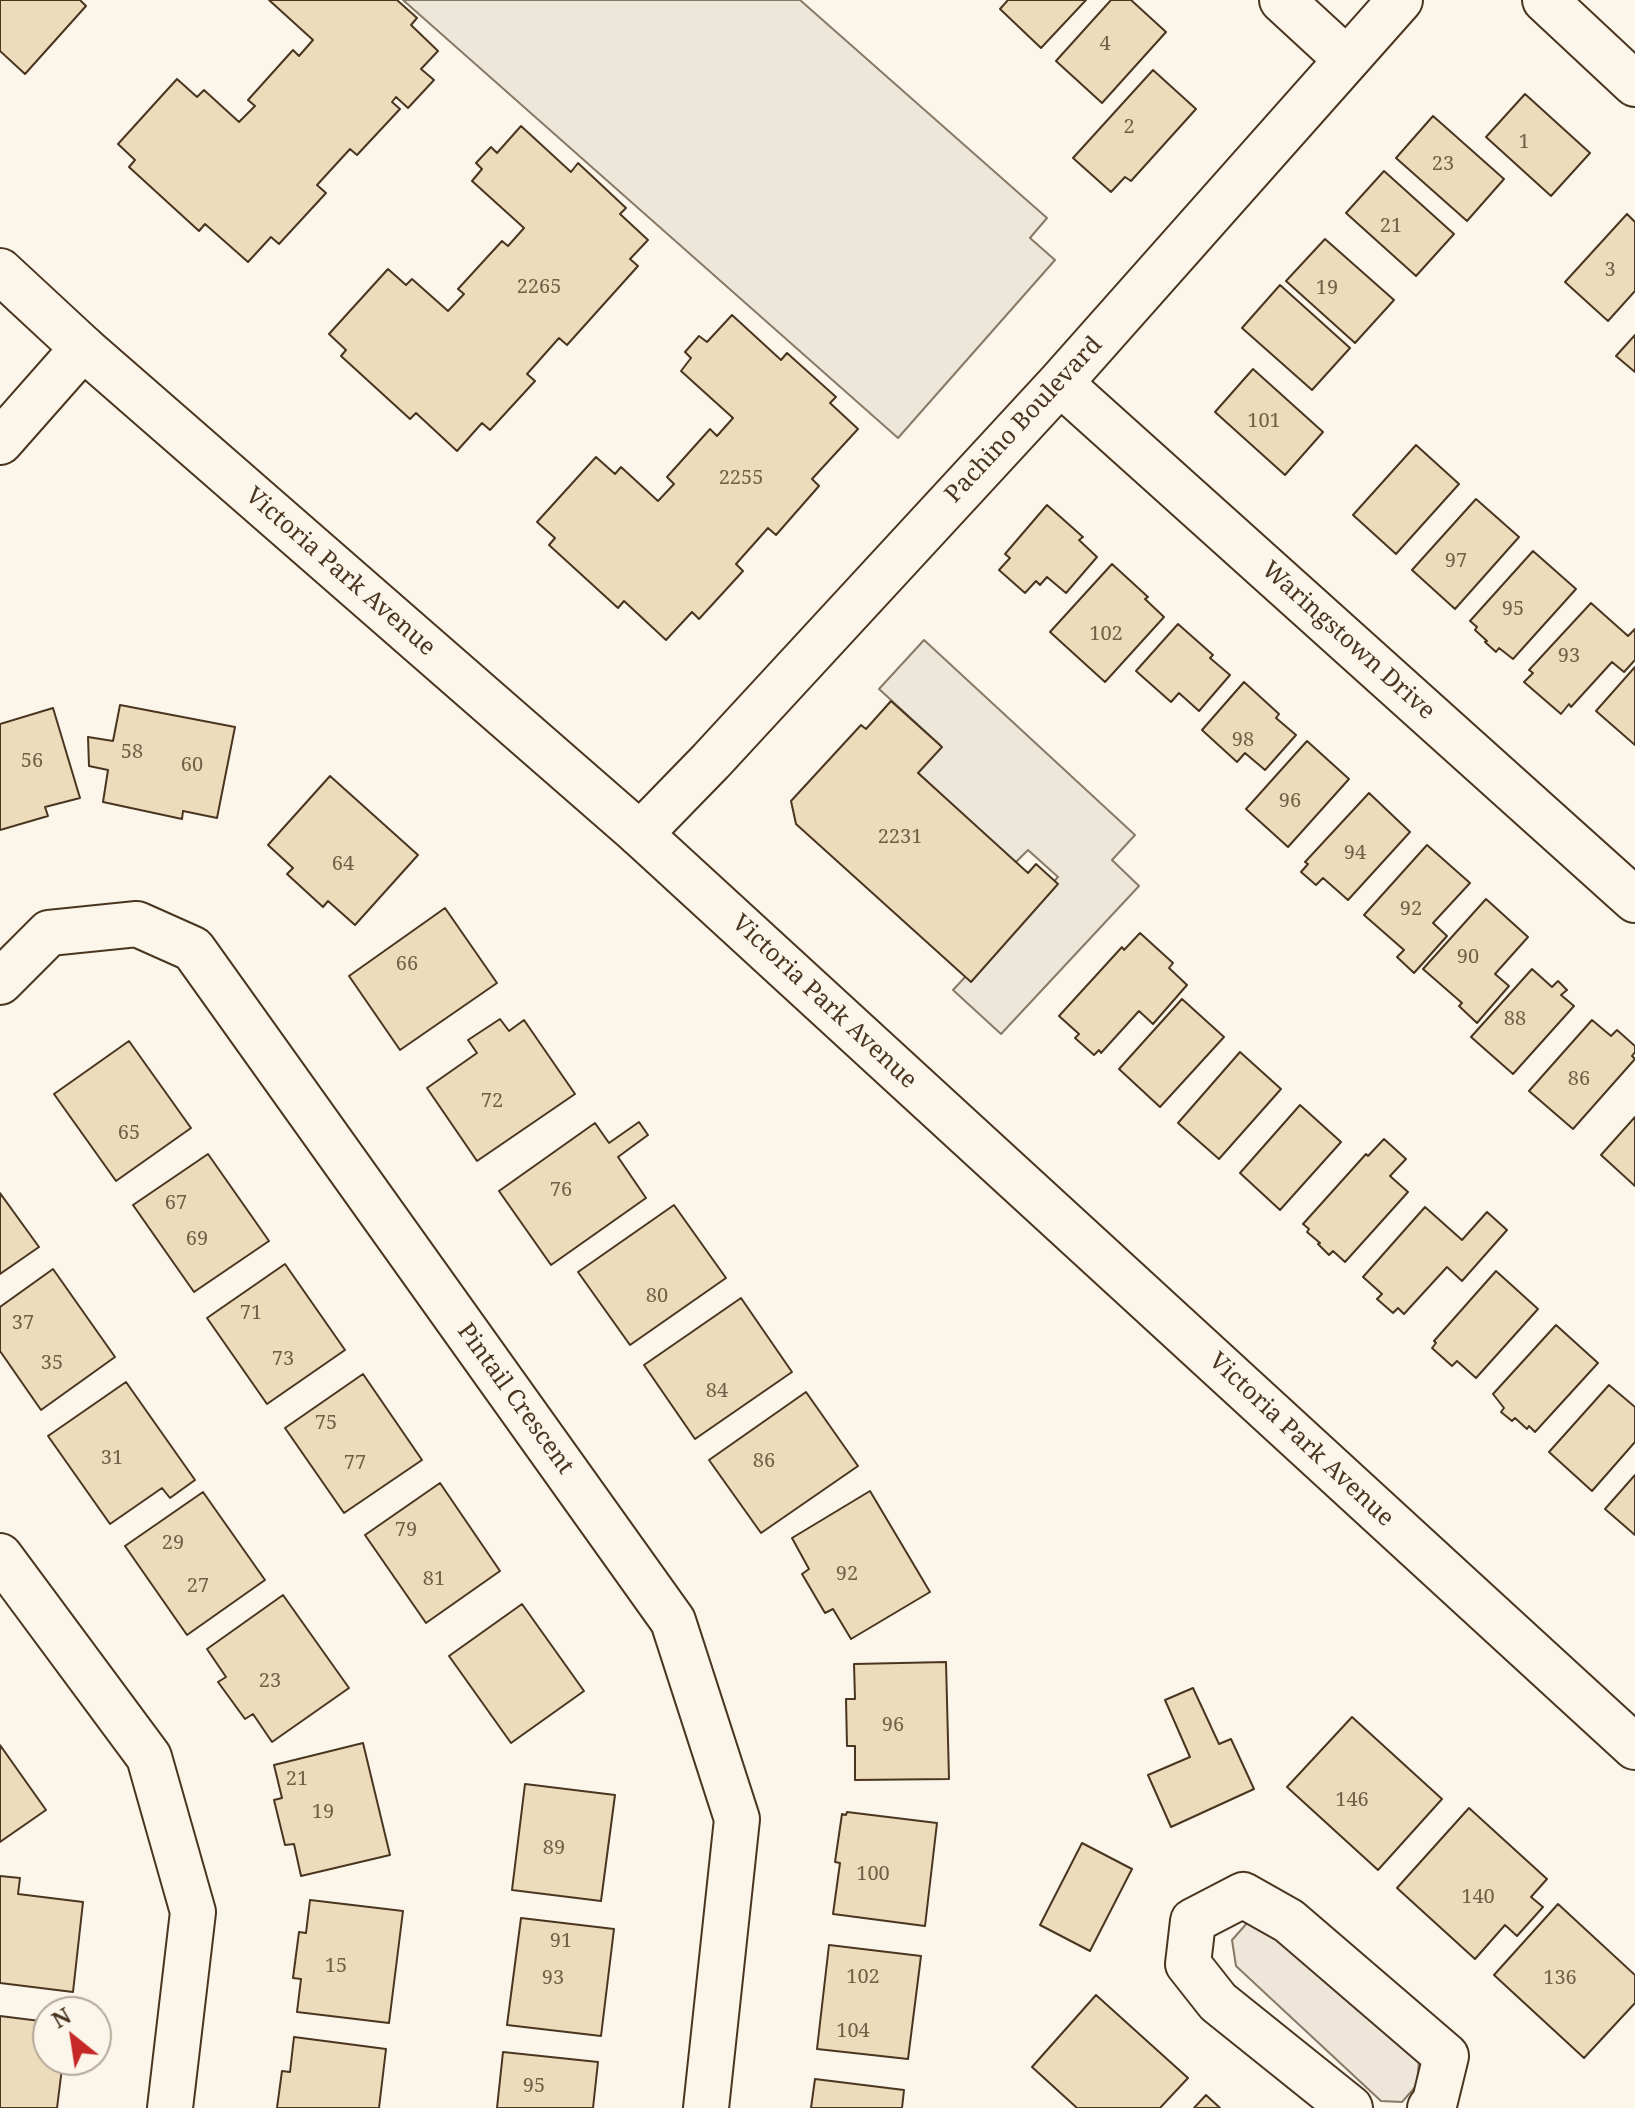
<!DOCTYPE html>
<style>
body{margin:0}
#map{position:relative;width:1635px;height:2108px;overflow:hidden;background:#fbf6e9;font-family:"Noto Serif",serif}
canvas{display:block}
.north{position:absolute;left:32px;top:1996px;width:80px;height:80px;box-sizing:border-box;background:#fbf6e9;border:2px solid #b4a999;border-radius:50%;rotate:330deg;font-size:22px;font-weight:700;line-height:32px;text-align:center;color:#4a3520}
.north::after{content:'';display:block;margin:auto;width:28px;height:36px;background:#c62828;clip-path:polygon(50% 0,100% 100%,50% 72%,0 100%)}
</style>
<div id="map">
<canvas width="1635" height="2108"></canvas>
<div class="north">N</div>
</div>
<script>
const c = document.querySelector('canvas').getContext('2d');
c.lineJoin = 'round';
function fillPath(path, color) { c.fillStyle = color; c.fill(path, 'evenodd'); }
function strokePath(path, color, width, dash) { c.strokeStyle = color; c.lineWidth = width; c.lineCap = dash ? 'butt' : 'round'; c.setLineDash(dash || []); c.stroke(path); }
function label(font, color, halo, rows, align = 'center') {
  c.font = font + ' "Noto Serif",serif'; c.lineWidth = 6; c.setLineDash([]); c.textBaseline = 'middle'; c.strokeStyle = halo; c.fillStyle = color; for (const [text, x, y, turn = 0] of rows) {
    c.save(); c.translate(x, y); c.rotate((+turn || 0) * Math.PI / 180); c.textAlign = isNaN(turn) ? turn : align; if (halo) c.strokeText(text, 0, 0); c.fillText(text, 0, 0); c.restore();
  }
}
const green = new Path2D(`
 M 1270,1921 L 1419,2061 L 1417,2085 L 1402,2102 L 1381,2101 L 1236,1966 L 1232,1940 L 1248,1922 Z`);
fillPath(green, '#ede6d9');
strokePath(green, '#887966', 2);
const parking = new Path2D(`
 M 403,0 L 800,0 L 1047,218 L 1030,238 L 1055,260 L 898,438 Z
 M 924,640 L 1135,835 L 1112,860 L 1139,886 L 1001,1034 L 953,990 L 1058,877 L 1028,850 L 1015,863 L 916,771 L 940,745 L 879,689 Z`);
fillPath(parking, '#ede7d9');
strokePath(parking, '#887966', 2);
const building = new Path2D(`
 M 0,0 L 80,0 L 86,6 L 25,74 L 0,51 Z
 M 269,0 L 397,0 L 417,18 L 411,25 L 438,51 L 421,69 L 434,80 L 408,108 L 396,97 L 392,102 L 400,109 L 357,155 L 350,149 L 317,185 L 326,193 L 279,244 L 271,237 L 248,262 L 205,224 L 199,231 L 129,167 L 135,160 L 118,144 L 177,79 L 197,97 L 204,90 L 239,122 L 255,106 L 248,100 L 293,50 L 299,56 L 313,40 Z
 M 1008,0 L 1086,0 L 1041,48 L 1000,9 Z
 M 1111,0 L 1131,0 L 1166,32 L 1102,103 L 1056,61 Z
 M 1153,70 L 1196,109 L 1131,181 L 1125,177 L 1111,192 L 1073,158 Z
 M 1525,94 L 1590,153 L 1551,196 L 1486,137 Z
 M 1433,116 L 1504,179 L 1467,221 L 1396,158 Z
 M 521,126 L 571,172 L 578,163 L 626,208 L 620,214 L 648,240 L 630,259 L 638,266 L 567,345 L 559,338 L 527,374 L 535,381 L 490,430 L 482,423 L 457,451 L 416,413 L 410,419 L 341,356 L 346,350 L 329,334 L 388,269 L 406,285 L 412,279 L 448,311 L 464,294 L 458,289 L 502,241 L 508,246 L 524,228 L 472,181 L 482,169 L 476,163 L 491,147 L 497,153 Z
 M 1384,171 L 1454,234 L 1416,276 L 1346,213 Z
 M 1627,214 L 1635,222 L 1635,291 L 1608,321 L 1565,282 Z
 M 1325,239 L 1394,300 L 1355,343 L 1286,281 Z
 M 1280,285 L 1350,348 L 1312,390 L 1242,328 Z
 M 732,315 L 781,360 L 787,353 L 836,397 L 830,403 L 858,429 L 812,479 L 819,486 L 776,535 L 768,528 L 736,564 L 743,571 L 699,619 L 692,612 L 666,640 L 624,601 L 618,608 L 549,545 L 555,538 L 537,522 L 596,457 L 615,474 L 621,467 L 658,501 L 674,484 L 667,477 L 710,429 L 717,436 L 733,418 L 681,371 L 691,358 L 685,352 L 699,336 L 707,342 Z
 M 1635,335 L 1635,372 L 1616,356 Z
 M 1253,369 L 1323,432 L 1285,475 L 1215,412 Z
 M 1416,445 L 1459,484 L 1396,554 L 1353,515 Z
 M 1476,499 L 1519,537 L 1455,609 L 1412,570 Z
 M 1047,505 L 1083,537 L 1079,540 L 1097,557 L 1066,593 L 1047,577 L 1040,585 L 1036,581 L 1025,593 L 999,570 L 1010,558 L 1005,554 Z
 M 1533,551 L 1576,589 L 1513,659 L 1499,648 L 1496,652 L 1485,642 L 1487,641 L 1475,630 L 1477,627 L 1470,621 Z
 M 1112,564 L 1148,597 L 1145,599 L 1164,617 L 1105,682 L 1050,632 Z
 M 1591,603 L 1628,636 L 1635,629 L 1635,660 L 1624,672 L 1612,662 L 1571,707 L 1569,704 L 1561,714 L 1524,682 L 1533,673 L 1529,670 Z
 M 1178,624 L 1213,655 L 1210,658 L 1230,675 L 1199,711 L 1179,693 L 1171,702 L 1136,671 Z
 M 1635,667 L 1635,745 L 1596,711 Z
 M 1244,682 L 1279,714 L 1276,718 L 1296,735 L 1265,770 L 1245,753 L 1237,762 L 1202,730 Z
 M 891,701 L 942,747 L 918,773 L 1028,873 L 1036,864 L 1058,884 L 971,982 L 796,824 L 791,801 L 861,725 L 866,729 Z
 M 120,705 L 235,727 L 217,818 L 183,811 L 182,819 L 103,802 L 108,770 L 89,766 L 88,737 L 113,741 Z
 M 53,708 L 80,798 L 45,807 L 48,816 L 0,830 L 0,724 Z
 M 1307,741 L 1349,779 L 1288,847 L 1246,809 Z
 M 330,776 L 418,855 L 355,925 L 328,901 L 323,907 L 287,874 L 293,868 L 268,845 Z
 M 1369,793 L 1410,832 L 1348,900 L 1323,878 L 1316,885 L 1301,872 L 1308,864 L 1305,862 Z
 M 1427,845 L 1470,883 L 1433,923 L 1447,936 L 1414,973 L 1397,957 L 1404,950 L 1364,915 Z
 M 1486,899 L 1528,937 L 1495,974 L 1509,986 L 1477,1023 L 1459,1006 L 1462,1003 L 1423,969 Z
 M 445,908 L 497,983 L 400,1050 L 349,976 Z
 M 1140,933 L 1173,963 L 1169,968 L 1187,985 L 1153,1024 L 1139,1011 L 1101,1053 L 1099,1050 L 1094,1055 L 1075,1038 L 1079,1034 L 1059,1016 L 1122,947 L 1124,950 Z
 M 1532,969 L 1552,987 L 1558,981 L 1567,990 L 1561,995 L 1574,1006 L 1513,1074 L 1471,1037 Z
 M 1182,999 L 1224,1037 L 1160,1107 L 1119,1069 Z
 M 500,1019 L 509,1031 L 524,1020 L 575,1094 L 477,1161 L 427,1088 L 477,1053 L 468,1040 Z
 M 1592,1020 L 1611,1036 L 1617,1030 L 1635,1046 L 1635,1052 L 1632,1056 L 1635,1059 L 1573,1129 L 1529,1091 Z
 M 129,1041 L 191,1128 L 116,1181 L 54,1094 Z
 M 1240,1052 L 1281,1089 L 1219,1159 L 1178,1123 Z
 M 1300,1105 L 1341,1142 L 1280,1210 L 1240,1173 Z
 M 1635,1117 L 1635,1186 L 1601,1155 Z
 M 639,1122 L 648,1135 L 618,1157 L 646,1198 L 551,1265 L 499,1191 L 595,1123 L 609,1143 Z
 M 1384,1139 L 1406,1159 L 1390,1176 L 1408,1192 L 1345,1262 L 1333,1251 L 1329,1255 L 1318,1244 L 1320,1243 L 1307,1232 L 1309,1229 L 1303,1224 L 1366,1154 L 1368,1156 Z
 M 208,1154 L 269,1241 L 194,1292 L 133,1205 Z
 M 0,1193 L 39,1247 L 0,1274 Z
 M 674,1205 L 726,1278 L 630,1345 L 578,1272 Z
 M 1425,1207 L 1462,1240 L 1487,1212 L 1507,1230 L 1462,1281 L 1447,1267 L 1404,1314 L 1398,1308 L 1393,1313 L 1377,1299 L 1382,1294 L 1363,1277 Z
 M 285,1264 L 345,1350 L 267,1404 L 207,1318 Z
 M 53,1269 L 115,1357 L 41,1410 L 0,1351 L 0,1307 Z
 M 1496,1271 L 1538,1309 L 1476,1378 L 1457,1361 L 1452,1366 L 1432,1348 L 1436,1343 L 1434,1341 Z
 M 741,1298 L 792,1372 L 695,1439 L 644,1365 Z
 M 1556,1325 L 1598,1363 L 1535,1432 L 1529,1426 L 1527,1429 L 1515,1418 L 1512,1421 L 1501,1412 L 1504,1408 L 1493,1394 Z
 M 363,1374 L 422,1460 L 344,1513 L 285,1428 Z
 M 126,1382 L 195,1480 L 170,1498 L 162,1488 L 110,1524 L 48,1436 Z
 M 1609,1385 L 1635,1407 L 1635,1442 L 1592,1491 L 1549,1452 Z
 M 806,1392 L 858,1466 L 761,1533 L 709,1460 Z
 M 1635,1475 L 1635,1535 L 1605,1509 Z
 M 440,1483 L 500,1571 L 426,1623 L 365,1535 Z
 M 870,1491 L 930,1592 L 851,1639 L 833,1609 L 825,1613 L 802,1574 L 809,1569 L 792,1538 Z
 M 203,1492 L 265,1580 L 187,1635 L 125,1546 Z
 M 283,1595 L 349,1688 L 272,1742 L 253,1714 L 245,1719 L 218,1682 L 226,1677 L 207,1649 Z
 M 522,1604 L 584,1691 L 511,1743 L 449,1656 Z
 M 946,1662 L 949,1779 L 855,1780 L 855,1746 L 847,1746 L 846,1699 L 855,1699 L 854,1664 Z
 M 1193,1688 L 1219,1744 L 1231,1739 L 1254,1789 L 1171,1827 L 1148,1775 L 1190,1757 L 1165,1700 Z
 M 1352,1717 L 1442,1799 L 1378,1870 L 1287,1787 Z
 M 363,1743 L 390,1855 L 301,1876 L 294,1844 L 285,1845 L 274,1800 L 282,1798 L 274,1765 Z
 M 0,1745 L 46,1810 L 0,1842 Z
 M 525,1784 L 615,1795 L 601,1901 L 512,1890 Z
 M 1469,1808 L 1547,1879 L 1531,1897 L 1543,1907 L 1517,1936 L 1505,1925 L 1475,1959 L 1397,1888 Z
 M 847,1812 L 937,1823 L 925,1926 L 833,1914 L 840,1863 L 835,1862 L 842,1814 L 846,1815 Z
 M 1082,1843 L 1132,1869 L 1090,1951 L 1040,1925 Z
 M 0,1876 L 20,1878 L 18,1894 L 83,1902 L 73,1992 L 0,1983 Z
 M 310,1900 L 403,1911 L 389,2023 L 297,2012 L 301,1979 L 293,1978 L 299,1932 L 306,1933 Z
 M 1558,1904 L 1635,1975 L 1635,2003 L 1584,2058 L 1494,1975 Z
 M 521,1918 L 614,1929 L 601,2036 L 507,2025 Z
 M 829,1945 L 921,1956 L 908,2059 L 817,2049 Z
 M 1096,1995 L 1188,2078 L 1160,2108 L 1077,2108 L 1032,2067 Z
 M 0,2016 L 48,2022 L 48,2060 L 63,2060 L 57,2108 L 0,2108 Z
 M 294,2037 L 386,2049 L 379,2108 L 277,2108 L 282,2071 L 290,2072 Z
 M 503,2052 L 598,2062 L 593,2108 L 497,2108 Z
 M 815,2079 L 904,2090 L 902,2108 L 811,2108 Z
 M 1206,2095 L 1220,2108 L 1194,2108 Z`);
fillPath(building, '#ecdcbc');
strokePath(building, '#4a3520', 2);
const minor = new Path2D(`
 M 1282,0 L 1346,59
 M 1545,0 L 1635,84
 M 1060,383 L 1635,900
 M 0,442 L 83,348
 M 640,834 L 711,761 L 1060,383 L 1400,0
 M 0,982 L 49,933 L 137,924 L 193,949 L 673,1621 L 737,1819 L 706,2108
 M 0,1556 L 149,1757 L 193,1912 L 170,2108
 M 1350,2108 L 1218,2002 L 1188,1964 L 1193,1921 L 1243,1895 L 1289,1921 L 1446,2056 L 1435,2101 L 1430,2108`);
const major = new Path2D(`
 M 0,271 L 83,348 L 640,834 L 1635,1747`);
strokePath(minor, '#4a3520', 48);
strokePath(major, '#4a3520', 48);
strokePath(minor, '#fbf6e9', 44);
strokePath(major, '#fbf6e9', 44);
label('20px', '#725f47', null, [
 ["4",1105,44],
 ["2",1129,127],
 ["1",1524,142],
 ["23",1443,164],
 ["21",1391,226],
 ["3",1610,270],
 ["2265",539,287],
 ["19",1327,288],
 ["101",1264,421],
 ["2255",741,478],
 ["97",1456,561],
 ["95",1513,609],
 ["102",1106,634],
 ["93",1569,656],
 ["98",1243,740],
 ["58",132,752],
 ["56",32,761],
 ["60",192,765],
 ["96",1290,801],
 ["2231",900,837],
 ["94",1355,853],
 ["64",343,864],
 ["92",1411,909],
 ["90",1468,957],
 ["66",407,964],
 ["88",1515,1019],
 ["86",1579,1079],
 ["72",492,1101],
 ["65",129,1133],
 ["76",561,1190],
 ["67",176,1203],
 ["69",197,1239],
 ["80",657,1296],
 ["71",251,1313],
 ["37",23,1323],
 ["73",283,1359],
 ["35",52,1363],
 ["84",717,1391],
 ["75",326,1423],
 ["31",112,1458],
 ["86",764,1461],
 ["77",355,1463],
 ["79",406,1530],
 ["29",173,1543],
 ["92",847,1574],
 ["81",434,1579],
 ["27",198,1586],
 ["23",270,1681],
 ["96",893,1725],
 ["21",297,1779],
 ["146",1352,1800],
 ["19",323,1812],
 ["89",554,1848],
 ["100",873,1874],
 ["140",1478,1897],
 ["91",561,1941],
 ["15",336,1966],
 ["102",863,1977],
 ["93",553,1978],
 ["136",1560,1978],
 ["104",853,2031],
 ["95",534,2086]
]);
label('24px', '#4a3520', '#fbf6e9', [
 ["Pachino Boulevard",1024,420,-47],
 ["Victoria Park Avenue",340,572,41],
 ["Waringstown Drive",1348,641,42],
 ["Victoria Park Avenue",824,1002,43],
 ["Pintail Crescent",515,1399,54],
 ["Victoria Park Avenue",1301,1440,43]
]);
</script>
